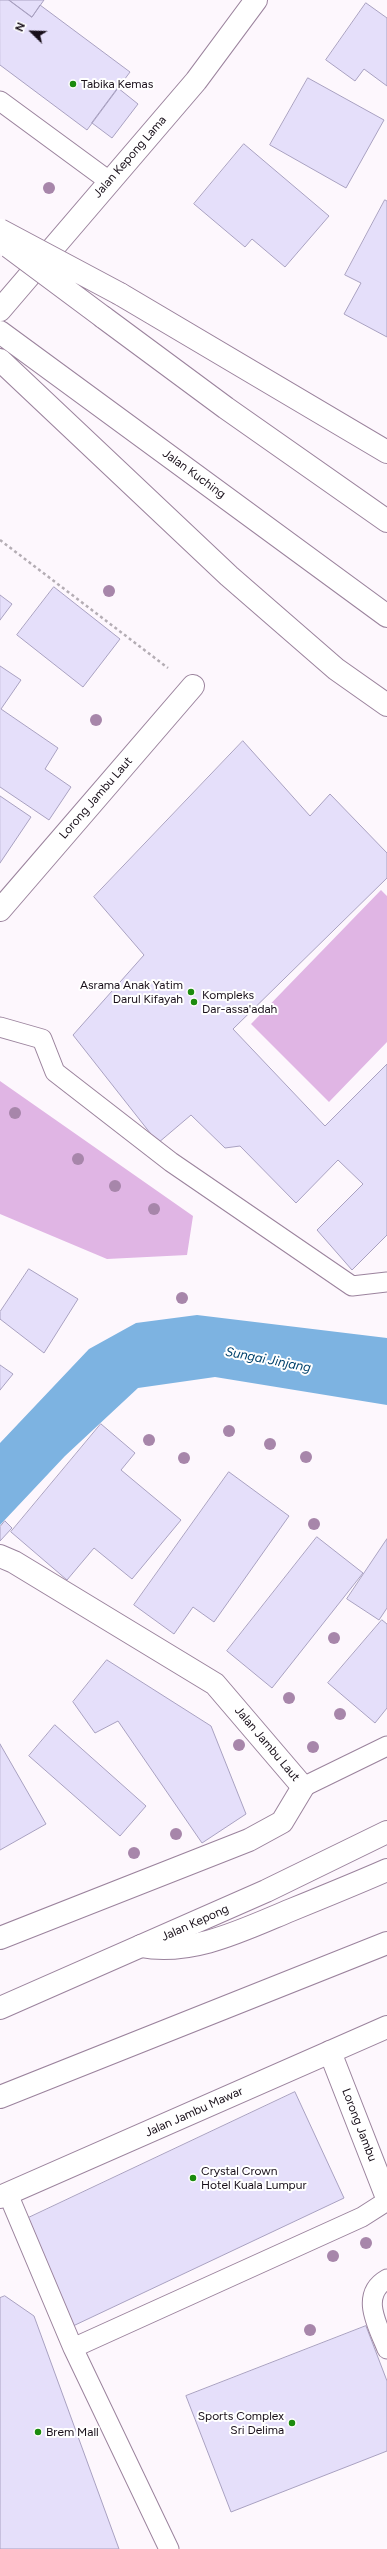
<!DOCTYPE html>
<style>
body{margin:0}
#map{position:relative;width:387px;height:2549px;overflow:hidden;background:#fdf7fd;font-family:Figtree,sans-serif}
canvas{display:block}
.north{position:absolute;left:12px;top:12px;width:40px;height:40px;-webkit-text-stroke:3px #fff;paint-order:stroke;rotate:293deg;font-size:11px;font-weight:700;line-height:16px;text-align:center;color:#180f19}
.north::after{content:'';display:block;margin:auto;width:14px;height:18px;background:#180f19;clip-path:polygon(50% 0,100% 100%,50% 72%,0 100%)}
</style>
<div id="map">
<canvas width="387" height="2549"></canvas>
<div class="north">N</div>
</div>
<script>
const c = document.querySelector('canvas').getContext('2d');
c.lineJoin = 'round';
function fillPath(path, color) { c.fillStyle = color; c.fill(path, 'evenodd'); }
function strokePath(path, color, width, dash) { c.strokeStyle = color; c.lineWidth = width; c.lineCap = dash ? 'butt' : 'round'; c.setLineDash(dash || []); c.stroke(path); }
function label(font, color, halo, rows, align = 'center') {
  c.font = font + ' Figtree,sans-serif'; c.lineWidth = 4; c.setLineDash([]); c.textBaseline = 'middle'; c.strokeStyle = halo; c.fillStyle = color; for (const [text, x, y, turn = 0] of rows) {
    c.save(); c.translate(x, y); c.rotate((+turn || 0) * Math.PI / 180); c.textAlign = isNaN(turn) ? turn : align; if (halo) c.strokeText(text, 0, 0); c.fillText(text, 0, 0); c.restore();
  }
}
fillPath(new Path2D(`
 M 381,890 L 387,896 L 387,1042 L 329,1102 L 251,1024 Z
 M 0,1081 L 193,1216 L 187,1255 L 107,1259 L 0,1214 Z`), '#e0b5e4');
fillPath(new Path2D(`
 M 197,1315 L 387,1338 L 387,1405 L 215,1377 L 138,1388 L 65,1456 L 0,1525 L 0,1443 L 89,1349 L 136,1323 Z`), '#7db3e1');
const building = new Path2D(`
 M 0,0 L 9,0 L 32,17 L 40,5 L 130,72 L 87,130 L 0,65 Z
 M 9,0 L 44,0 L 32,17 Z
 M 366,3 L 387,18 L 387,86 L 364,69 L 355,81 L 326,60 Z
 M 308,78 L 384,120 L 346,188 L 270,145 Z
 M 118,88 L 138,104 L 112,138 L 92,123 Z
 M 244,144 L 329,216 L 285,267 L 252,239 L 245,247 L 194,204 Z
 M 385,200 L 387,201 L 387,337 L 344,314 L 361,283 L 345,275 Z
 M 54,587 L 120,639 L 83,687 L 17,635 Z
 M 0,595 L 12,604 L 0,620 Z
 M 0,666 L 21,680 L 1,709 L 58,748 L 45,769 L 71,787 L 49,820 L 0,787 Z
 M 243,741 L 310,816 L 330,794 L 387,853 L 387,878 L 233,1029 L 325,1126 L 387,1064 L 387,1235 L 352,1270 L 317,1230 L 363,1184 L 338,1160 L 296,1203 L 240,1146 L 225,1148 L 191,1115 L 158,1143 L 73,1035 L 144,955 L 94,897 Z
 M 0,796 L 31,817 L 0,863 Z
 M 29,1269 L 78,1299 L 44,1353 L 0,1319 L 0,1312 Z
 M 0,1365 L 13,1374 L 0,1390 Z
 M 101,1424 L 135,1453 L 121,1470 L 181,1520 L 132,1579 L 94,1548 L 67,1580 L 11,1532 Z
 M 229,1472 L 289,1516 L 214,1622 L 193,1607 L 174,1634 L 134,1605 Z
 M 5,1521 L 12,1528 L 0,1541 L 0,1527 Z
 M 317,1537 L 363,1573 L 272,1688 L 227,1651 Z
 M 387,1539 L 387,1608 L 379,1620 L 347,1599 Z
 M 382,1620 L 387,1624 L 387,1708 L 375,1723 L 328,1683 Z
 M 107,1660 L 211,1726 L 246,1814 L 202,1843 L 118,1721 L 95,1733 L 73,1702 Z
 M 55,1725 L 146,1806 L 120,1836 L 29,1756 Z
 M 0,1744 L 46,1824 L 0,1850 Z
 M 295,2092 L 344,2198 L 73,2326 L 24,2220 Z
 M 5,2296 L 34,2316 L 119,2549 L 0,2549 L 0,2298 Z
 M 366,2326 L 387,2381 L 387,2451 L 231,2512 L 186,2396 Z`);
fillPath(building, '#e5dffa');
strokePath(building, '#a9a1c1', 1);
const lane = new Path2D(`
 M 0,101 L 109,181
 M 0,1027 L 42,1039 L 55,1072 L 171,1162 L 352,1286 L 387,1282
 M 303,1787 L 387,1746
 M 8,2194 L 73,2348 L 169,2549
 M 387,2279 C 359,2295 378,2326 387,2349
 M 73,2348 L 362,2217 L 387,2201`);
const street = new Path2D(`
 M 0,910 L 193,686
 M 0,1556 L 14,1562 L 215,1684 L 303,1787 L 282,1822 L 249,1840 L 0,1938
 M 330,2052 L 387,2198`);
const secondary = new Path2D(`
 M 0,310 L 196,81 L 256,0
 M 0,2197 L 387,2027`);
const primary = new Path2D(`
 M 0,2008 L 266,1891 L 387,1832
 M 0,2097 L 387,1943`);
const highway = new Path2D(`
 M 120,294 L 387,452
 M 103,317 L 226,408 L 387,521
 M 0,332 L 387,616
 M 0,360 L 229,576 L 336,669 L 387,705
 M 141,1946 C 192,1956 245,1929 291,1910 C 323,1897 355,1884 387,1870`);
strokePath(lane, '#9b839d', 21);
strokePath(street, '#9b839d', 24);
strokePath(secondary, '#9b839d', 24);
strokePath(primary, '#9b839d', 24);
strokePath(highway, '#9b839d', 24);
strokePath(new Path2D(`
 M 0,540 L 168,668`), '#b4adb4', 2.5, [3, 3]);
strokePath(lane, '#fff', 19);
strokePath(street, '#fff', 22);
strokePath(secondary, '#fff', 22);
strokePath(primary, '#fff', 22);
strokePath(highway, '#fff', 22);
const highwayBridge = new Path2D(`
 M 0,230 L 120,294
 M 9,247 L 103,317`);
strokePath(highwayBridge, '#9b839d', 24, []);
strokePath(highwayBridge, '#fff', 22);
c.fillStyle = '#a786aa';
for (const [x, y] of [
 [49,188],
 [109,591],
 [96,720],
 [15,1113],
 [78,1159],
 [115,1186],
 [154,1209],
 [182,1298],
 [229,1431],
 [149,1440],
 [270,1444],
 [306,1457],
 [184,1458],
 [314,1524],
 [334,1638],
 [289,1698],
 [340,1714],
 [239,1745],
 [313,1747],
 [176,1834],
 [134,1853],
 [366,2243],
 [333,2256],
 [310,2330]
]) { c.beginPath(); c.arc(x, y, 6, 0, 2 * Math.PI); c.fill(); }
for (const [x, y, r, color] of [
 [73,84,4,"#1b8b0e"],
 [191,992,4,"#1b8b0e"],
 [194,1002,4,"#1b8b0e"],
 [193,2178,4,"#1b8b0e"],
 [292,2423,4,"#1b8b0e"],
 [38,2432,4,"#1b8b0e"]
]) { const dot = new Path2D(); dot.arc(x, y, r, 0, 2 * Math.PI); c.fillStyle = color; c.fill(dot); strokePath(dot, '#fff', 1.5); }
label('12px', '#180f19', '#fff', [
 ["Tabika Kemas",81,84],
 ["Asrama Anak Yatim",183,985,"right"],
 ["Darul Kifayah",183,999,"right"],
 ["Kompleks",202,995],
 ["Dar-assa'adah",202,1009],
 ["Crystal Crown",201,2171],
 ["Hotel Kuala Lumpur",201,2185],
 ["Sports Complex",284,2416,"right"],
 ["Sri Delima",284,2430,"right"],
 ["Brem Mall",46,2432]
], 'left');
label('12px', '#180f19', '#fff', [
 ["Jalan Kepong Lama",130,157,-49],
 ["Jalan Kuching",194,474,36],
 ["Lorong Jambu Laut",96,798,-49],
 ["Jalan Jambu Laut",267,1744,50],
 ["Jalan Kepong",195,1923,-24],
 ["Jalan Jambu Mawar",194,2112,-24],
 ["Lorong Jambu",359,2125,69]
]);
label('italic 13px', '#00426c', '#fff', [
 ["Sungai Jinjang",268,1360,11]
]);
</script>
